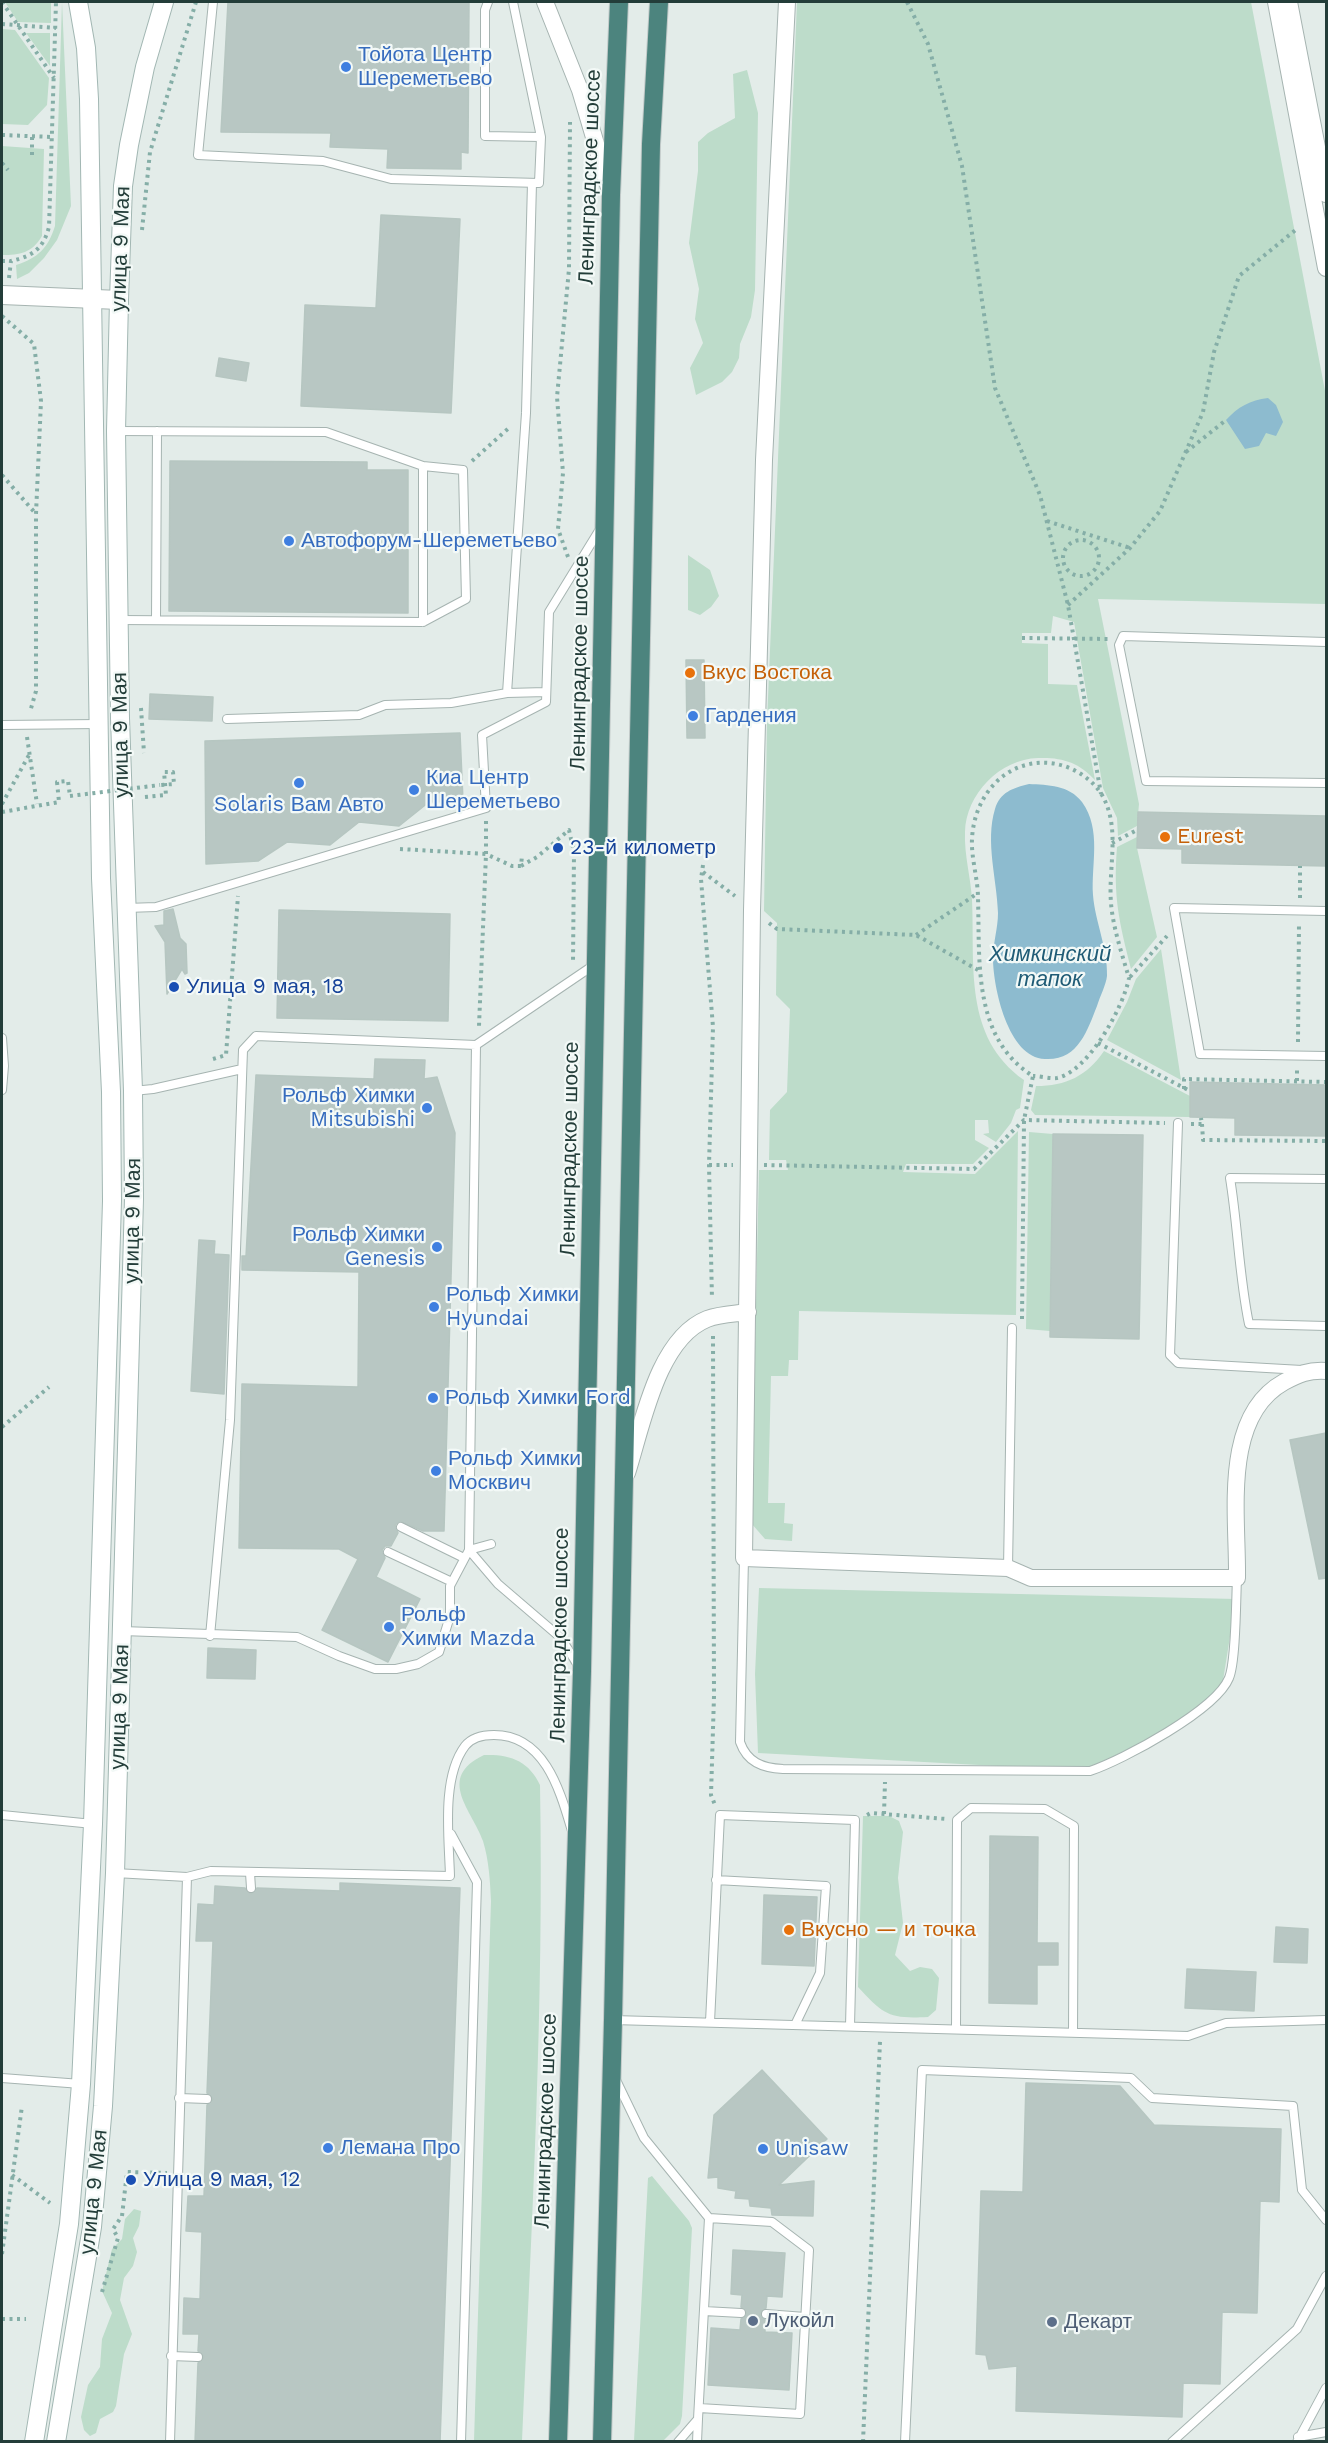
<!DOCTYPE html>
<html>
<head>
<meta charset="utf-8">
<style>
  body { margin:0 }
  #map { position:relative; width:1328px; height:2443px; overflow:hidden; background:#e3ece9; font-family:"Work Sans",sans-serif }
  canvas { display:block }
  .frame { position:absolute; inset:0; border:3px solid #233d39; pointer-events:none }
</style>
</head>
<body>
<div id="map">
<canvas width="1328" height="2443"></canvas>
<div class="frame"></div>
</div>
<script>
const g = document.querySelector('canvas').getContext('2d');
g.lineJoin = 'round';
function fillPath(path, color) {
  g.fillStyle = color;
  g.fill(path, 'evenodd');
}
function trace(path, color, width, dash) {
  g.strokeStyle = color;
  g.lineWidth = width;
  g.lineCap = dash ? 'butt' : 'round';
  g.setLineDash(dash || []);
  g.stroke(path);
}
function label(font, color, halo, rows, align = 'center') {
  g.font = font + ' "Work Sans",sans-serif';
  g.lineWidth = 4.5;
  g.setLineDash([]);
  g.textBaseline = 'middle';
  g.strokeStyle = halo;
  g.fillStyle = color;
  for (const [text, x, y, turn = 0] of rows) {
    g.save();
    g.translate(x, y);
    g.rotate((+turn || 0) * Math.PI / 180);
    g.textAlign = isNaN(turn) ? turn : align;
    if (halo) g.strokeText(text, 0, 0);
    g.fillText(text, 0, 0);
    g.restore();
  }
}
fillPath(new Path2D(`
  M5 2H51V23L18 22Z
  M62 2 71 206 57 240 44 258 29 273 17 279 16 265C38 258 48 248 55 226Z
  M797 2H1251L1326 396V604L1098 599 1139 804 1137 826 1118 836 1117 818 1103 788 1074 622 1053 616 1051 633H1022V643L1048 644V684L1077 685 1095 780C1079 762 1061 757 1038 758 1000 759 966 794 965 832 964 855 971 878 972 900 975 965 963 1037 1024 1080L1020 1108 1016 1110 1011 1123 996 1142 983 1134 989 1133 988 1120H975V1140L989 1148 973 1164H906L903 1172 975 1174 1018 1131 1016 1315 799 1311 798 1360H789L788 1376H771L768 1503H785L784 1523 793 1524 792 1541 765 1539 751 1523 759 1170H788L786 1160H769L770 1110 787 1092 790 1009 776 995 777 923 764 911 767 722Z
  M2 29 15 30 49 78 47 105 28 125 2 124Z
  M26 33H50V66Z
  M747 70 758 113 755 290 751 317 740 344 739 358 732 372 722 382 696 395 690 368 703 343 695 319 699 289 689 243 698 171V142L708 133 735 118 733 74Z
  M2 146 44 149 42 236C32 253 20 255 2 255Z
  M688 555 710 570 719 596 711 607 700 615 688 610Z
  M1137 837V848L1157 937 1131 969C1119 921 1113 897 1117 847Z
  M1161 949 1181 1080 1107 1040 1127 1002 1136 979Z
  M1104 1051 1190 1096V1117L1035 1115 1031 1110 1036 1086C1066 1086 1087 1076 1104 1051Z
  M1029 1132 1053 1134 1050 1331 1026 1329Z
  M759 1588 1236 1599 1221 1693 1109 1765 1090 1771 758 1753 755 1674Z
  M484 1755C510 1754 529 1761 540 1785 544 2004 532 2223 522 2441H474L491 1901C490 1880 489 1861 483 1841 473 1811 435 1778 484 1755Z
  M863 1816H889L899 1821 903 1832 898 1878 903 1923 895 1955 910 1971 920 1967 932 1969 939 1978 936 2010 928 2017C889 2019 884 2015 858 1987Z
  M652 2176 689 2221 692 2228 682 2416 680 2424 663 2441H634L648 2178Z
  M134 2209 141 2211 139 2226 133 2238 137 2252 133 2266 124 2278 120 2300 132 2334 124 2354 116 2406 113 2412 100 2419 96 2433 90 2436 84 2430 81 2417 88 2385 100 2367 102 2339 112 2313 102 2291 112 2249 122 2239 125 2219Z`), '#bddcca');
fillPath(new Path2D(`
  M1268 398 1276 405 1283 422 1276 436 1266 433 1259 446 1245 449 1226 420C1238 407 1250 400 1268 398Z
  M1029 784C1048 785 1069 785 1082 802 1102 830 1091 864 1093 895 1095 922 1108 948 1107 976 1106 985 1100 996 1097 1006 1087 1031 1078 1061 1045 1059 1008 1058 993 987 993 958 993 943 998 928 998 913 997 879 985 842 995 809 1000 792 1013 788 1029 784Z`), '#8dbbcf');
const building = new Path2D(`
  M228 2H469L468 153 461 152V169L387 168 388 149 330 147 331 133 221 132Z
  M381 215 460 219 451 413 301 406 305 305 376 308Z
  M219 358 249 363 246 381 216 376Z
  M170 461 367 462V470H408V613L169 611Z
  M686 660H704L705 738H687Z
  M150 694 213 697 212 721 149 719Z
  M460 733 463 801 429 802 399 826 359 822 330 845 287 842 258 861 206 864 205 741Z
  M1138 812 1326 816V866L1182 863V849L1137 848Z
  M173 909 180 938 186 944 187 973 185 974 182 969 167 994 165 942 155 926 164 925V911Z
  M279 910 450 914 448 1021 277 1018Z
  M375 1059 425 1060 424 1079 437 1077 455 1133 444 1531H423L400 1521 395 1525 398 1533 391 1546H385L382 1550 385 1558 376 1577 420 1599 388 1662 322 1630 358 1559 339 1549 239 1548 242 1384 358 1387 359 1272 242 1270V1256H246L256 1075 374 1079Z
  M1190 1082 1326 1085V1136L1235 1135V1118L1190 1117Z
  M1053 1134 1143 1135 1139 1339 1050 1337Z
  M199 1240 215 1241 214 1254 229 1255 224 1394 191 1391Z
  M1326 1433V1578L1319 1579 1290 1440Z
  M208 1648 256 1650 255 1679 207 1678Z
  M990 1836 1038 1837 1037 1943H1058V1965H1037V2004L989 2003Z
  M340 1883 460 1888 440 2442H195L198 2363 204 2357 198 2351 199 2334H183L184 2298 200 2299 202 2232 186 2231 188 2196H204L207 2105 213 2099 207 2093 213 1941H196L198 1904 214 1905 215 1886 245 1888 251 1894 257 1888 340 1891Z
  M764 1895 817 1897 814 1966 762 1964Z
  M1276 1927 1308 1929 1307 1963 1274 1962Z
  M1187 1969 1256 1972 1254 2011 1185 2008Z
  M762 2070 827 2139 779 2185 814 2181 813 2216 772 2215 771 2208 750 2206 749 2199 735 2198 736 2191 718 2188V2177L708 2178 714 2115Z
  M1026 2083 1120 2086 1154 2125 1281 2129 1279 2202 1260 2201 1257 2313 1222 2312 1220 2384 1183 2383 1182 2417 1016 2411 1017 2366 989 2369 986 2355 976 2354 981 2191 1023 2192Z
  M733 2250 785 2253 782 2297 767 2296 766 2308 760 2314 765 2320V2332L792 2333 789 2390 708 2385 711 2328 740 2330 741 2319 747 2314 741 2307 742 2295 731 2294Z`);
fillPath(building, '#b8c7c3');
trace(building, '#b6c6c1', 1.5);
const service = new Path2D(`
  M213 2 198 155 323 161 391 179 539 183 541 137
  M488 2 485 10V136L541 137 513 2
  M116 431 326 432 423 466V622L119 620
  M156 620 157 431
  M423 622 466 599 463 470 423 466
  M1326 642 1123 636 1119 645 1146 781 1326 783
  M507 693 526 413 532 183
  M227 719 359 715 385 705 451 703 507 693 546 692
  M2 725 99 724
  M126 908 156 907 486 808 482 735 546 702 549 612 600 529
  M1326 911 1174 908 1200 1054 1326 1056
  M2 1038 4 1066 2 1090
  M133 1091 153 1089 242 1069
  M1178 1123 1170 1355 1178 1363 1302 1370
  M1326 1179 1230 1178C1238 1227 1239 1276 1249 1324L1326 1326
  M401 1527 464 1558
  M469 1550 498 1584 561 1638 579 1667
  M469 1550 491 1544
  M388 1552 452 1582
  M744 1558 740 1742C747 1762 762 1768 783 1769L1090 1771C1123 1760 1216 1710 1229 1678 1236 1662 1236 1599 1237 1578
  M1008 1568 1012 1328
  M122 1631 297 1637 339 1656 375 1669H396L418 1664 439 1652 450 1616V1586L469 1550 476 1045
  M210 1636 230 1420 243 1050 256 1036 476 1045 594 965
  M2 1815 93 1824
  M451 1834 477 1882 461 2442
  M115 1873 187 1877 211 1871 450 1876C449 1838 441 1778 465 1746 472 1737 484 1735 494 1735 545 1735 560 1791 572 1831
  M250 1873 251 1888
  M716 1880 826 1886 820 1973 795 2025
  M613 2020 1188 2036 1226 2023 1326 2020
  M710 2022 720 1815 855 1820 850 2026
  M956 2029 957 1820 971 1808 1045 1809 1074 1826 1073 2033
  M2 2078 81 2084
  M616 2080 644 2138 709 2218 698 2419 678 2442
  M179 2098 207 2099
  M704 2311 741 2313
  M766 2314 805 2317
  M171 2356 198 2357
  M699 2408 800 2414 809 2250 772 2222 709 2218
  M1298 2437 1326 2432
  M170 2442 187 1877
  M697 2442 698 2419
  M905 2442 922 2070 1131 2078 1152 2098 1293 2106 1302 2190 1326 2220
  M1172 2442 1297 2329 1326 2276
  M1297 2442 1326 2388`);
const minor = new Path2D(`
  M545 2 580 90 609 188
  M787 2 764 460 752 910 744 1558 1008 1568 1031 1578H1237C1238 1516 1221 1417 1284 1382 1299 1374 1308 1370 1326 1371
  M1276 2 1326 268
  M1289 2 1326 194
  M627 1473C642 1427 657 1339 707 1319 720 1314 734 1314 748 1312`);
const tertiary = new Path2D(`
  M2 295 119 300`);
const secondary = new Path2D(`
  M34 2442 69 2224 81 2084 93 1824 112 1201 111 1092 101 878 89 99 86 48 78 2
  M56 2442 92 2227 103 2106 115 1873 134 1199 133 1091 120 718 116 431 119 300 123 186 129 145 145 67 164 2`);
const trunk = new Path2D(`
  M558 2442 582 1671 611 195 619 2
  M602 2442 613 2020 651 144 659 2`);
trace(service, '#a6b4b1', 10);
trace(minor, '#a6b4b1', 18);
trace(tertiary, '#a6b4b1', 20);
trace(secondary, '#a2b7b3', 20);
trace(trunk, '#c1c9c8', 20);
trace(new Path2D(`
  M2 2 54 78
  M907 2 928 44 962 166 995 388 1040 495 1068 605 1101 794
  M2 24 56 28
  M2 135 53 137
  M32 155V136
  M2 163 8 170
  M142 230 150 152 196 2
  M2 261H11
  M9 278 11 261C33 256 43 249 49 227L56 2
  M2 316 34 344 41 401 36 514V691L30 712
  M1186 452 1226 420
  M472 461 511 426
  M2 475 36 514
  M1047 521 1130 548
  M1063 558a18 18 0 1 1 36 0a18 18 0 1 1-36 0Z
  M568 557 558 529 563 473 557 397 569 269 570 122
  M1068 605 1130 548 1160 511 1203 412 1214 352 1239 276 1298 228
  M1022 638 1108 639
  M141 708 144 753
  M27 737 37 804
  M145 797 166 795 164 772H173L174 784 160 785
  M2 804 29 755
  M2 812 59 802 57 782 68 781 70 796
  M486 821V854L512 866H521L522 856
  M1112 843 1137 830
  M400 849 486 854 479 1026
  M703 865 701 879 713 1027 709 1165 712 1299
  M521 866 537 857 569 830 574 852 573 963
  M703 872 735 896
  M1300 898V866
  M769 923 777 929 916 935 978 970
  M916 935 978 893
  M1130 977 1167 936
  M1298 1042 1299 923
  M1098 1043 1190 1091
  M213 1059 226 1055 238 896
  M1297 1081V1067
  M1184 1089V1079L1326 1082
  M1191 1124H1202L1201 1118
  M1202 1124 1203 1140 1326 1141
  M709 1165H733
  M764 1165 974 1169 1024 1120 1165 1123
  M1022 1319 1024 1120 1033 1076C972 1038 980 960 978 898 978 879 971 858 972 839 974 796 1005 759 1050 763 1070 765 1091 777 1102 795 1121 828 1108 867 1111 903 1113 928 1122 954 1129 978 1124 1006 1088 1072 1057 1078 1050 1079 1040 1076 1033 1076
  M713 1336 714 1696 711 1795 715 1805
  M2 1427 49 1387
  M884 1814 885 1782
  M867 1815 871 1813 946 1819
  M12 2175 50 2203
  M2 2254 22 2106
  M102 2292 118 2238 113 2229 122 2216 127 2172 167 2173
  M2 2319H26
  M863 2442 880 2041`), '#85aea7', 4, [3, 4.5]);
trace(service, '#fff', 8);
trace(minor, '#fff', 16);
trace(tertiary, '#fff', 18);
trace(secondary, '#fff', 18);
trace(trunk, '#4c847e', 18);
trace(new Path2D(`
  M70 796 160 785`), '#85aea7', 4, [3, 4.5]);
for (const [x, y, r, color] of [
  [346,67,6,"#3f7fe0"],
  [289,541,6,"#3f7fe0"],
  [690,673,6,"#e8710a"],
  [693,716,6,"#3f7fe0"],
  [299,783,6,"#3f7fe0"],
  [414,790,6,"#3f7fe0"],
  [1165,837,6,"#e8710a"],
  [558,848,6,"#1a4fb4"],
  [174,987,6,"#1a4fb4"],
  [427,1108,6,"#3f7fe0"],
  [437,1247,6,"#3f7fe0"],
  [434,1307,6,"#3f7fe0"],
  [433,1398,6,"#3f7fe0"],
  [436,1471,6,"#3f7fe0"],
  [389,1627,6,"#3f7fe0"],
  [789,1930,6,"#e8710a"],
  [328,2148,6,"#3f7fe0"],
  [763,2149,6,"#3f7fe0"],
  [131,2180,6,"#1a4fb4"],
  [753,2321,6,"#5c6f8a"],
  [1052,2322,6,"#5c6f8a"]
]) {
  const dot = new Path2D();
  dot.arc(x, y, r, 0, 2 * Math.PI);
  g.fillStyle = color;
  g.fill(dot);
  trace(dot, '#f3f9f7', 2);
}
label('21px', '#366cbe', '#f3f9f7', [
  ["Тойота Центр",358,55],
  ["Шереметьево",358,79],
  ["Автофорум-Шереметьево",301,541],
  ["Гардения",705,716],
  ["Киа Центр",426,778],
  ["Шереметьево",426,802],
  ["Solaris Вам Авто",299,805,"center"],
  ["Рольф Химки",415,1096,"right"],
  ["Mitsubishi",415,1120,"right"],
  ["Рольф Химки",425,1235,"right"],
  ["Genesis",425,1259,"right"],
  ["Рольф Химки",446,1295],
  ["Hyundai",446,1319],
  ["Рольф Химки Ford",445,1398],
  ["Рольф Химки",448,1459],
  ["Москвич",448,1483],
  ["Рольф",401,1615],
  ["Химки Mazda",401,1639],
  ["Лемана Про",340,2148],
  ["Unisaw",775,2149]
], 'left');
label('21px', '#233d39', '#f3f9f7', [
  ["Ленинградское шоссе",590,177,-88],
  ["улица 9 Мая",121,249,-88],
  ["Ленинградское шоссе",580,663,-89],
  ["улица 9 Мая",121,735,-91],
  ["Ленинградское шоссе",570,1149,-89],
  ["улица 9 Мая",133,1221,-89],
  ["Ленинградское шоссе",560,1635,-89],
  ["улица 9 Мая",120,1707,-88],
  ["Ленинградское шоссе",546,2121,-88],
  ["улица 9 Мая",94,2192,-84]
]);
label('21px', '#c56008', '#f3f9f7', [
  ["Вкус Востока",702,673],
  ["Eurest",1177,837],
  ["Вкусно — и точка",801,1930]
], 'left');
label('21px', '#164399', '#f3f9f7', [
  ["23-й километр",570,848],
  ["Улица 9 мая, 18",186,987],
  ["Улица 9 мая, 12",143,2180]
], 'left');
label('21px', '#4e5e75', '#f3f9f7', [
  ["Лукойл",765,2321],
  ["Декарт",1064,2322]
], 'left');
label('italic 22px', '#205c76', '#f3f9f7', [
  ["Химкинский",1050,955],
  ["тапок",1050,980]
]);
</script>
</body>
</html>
